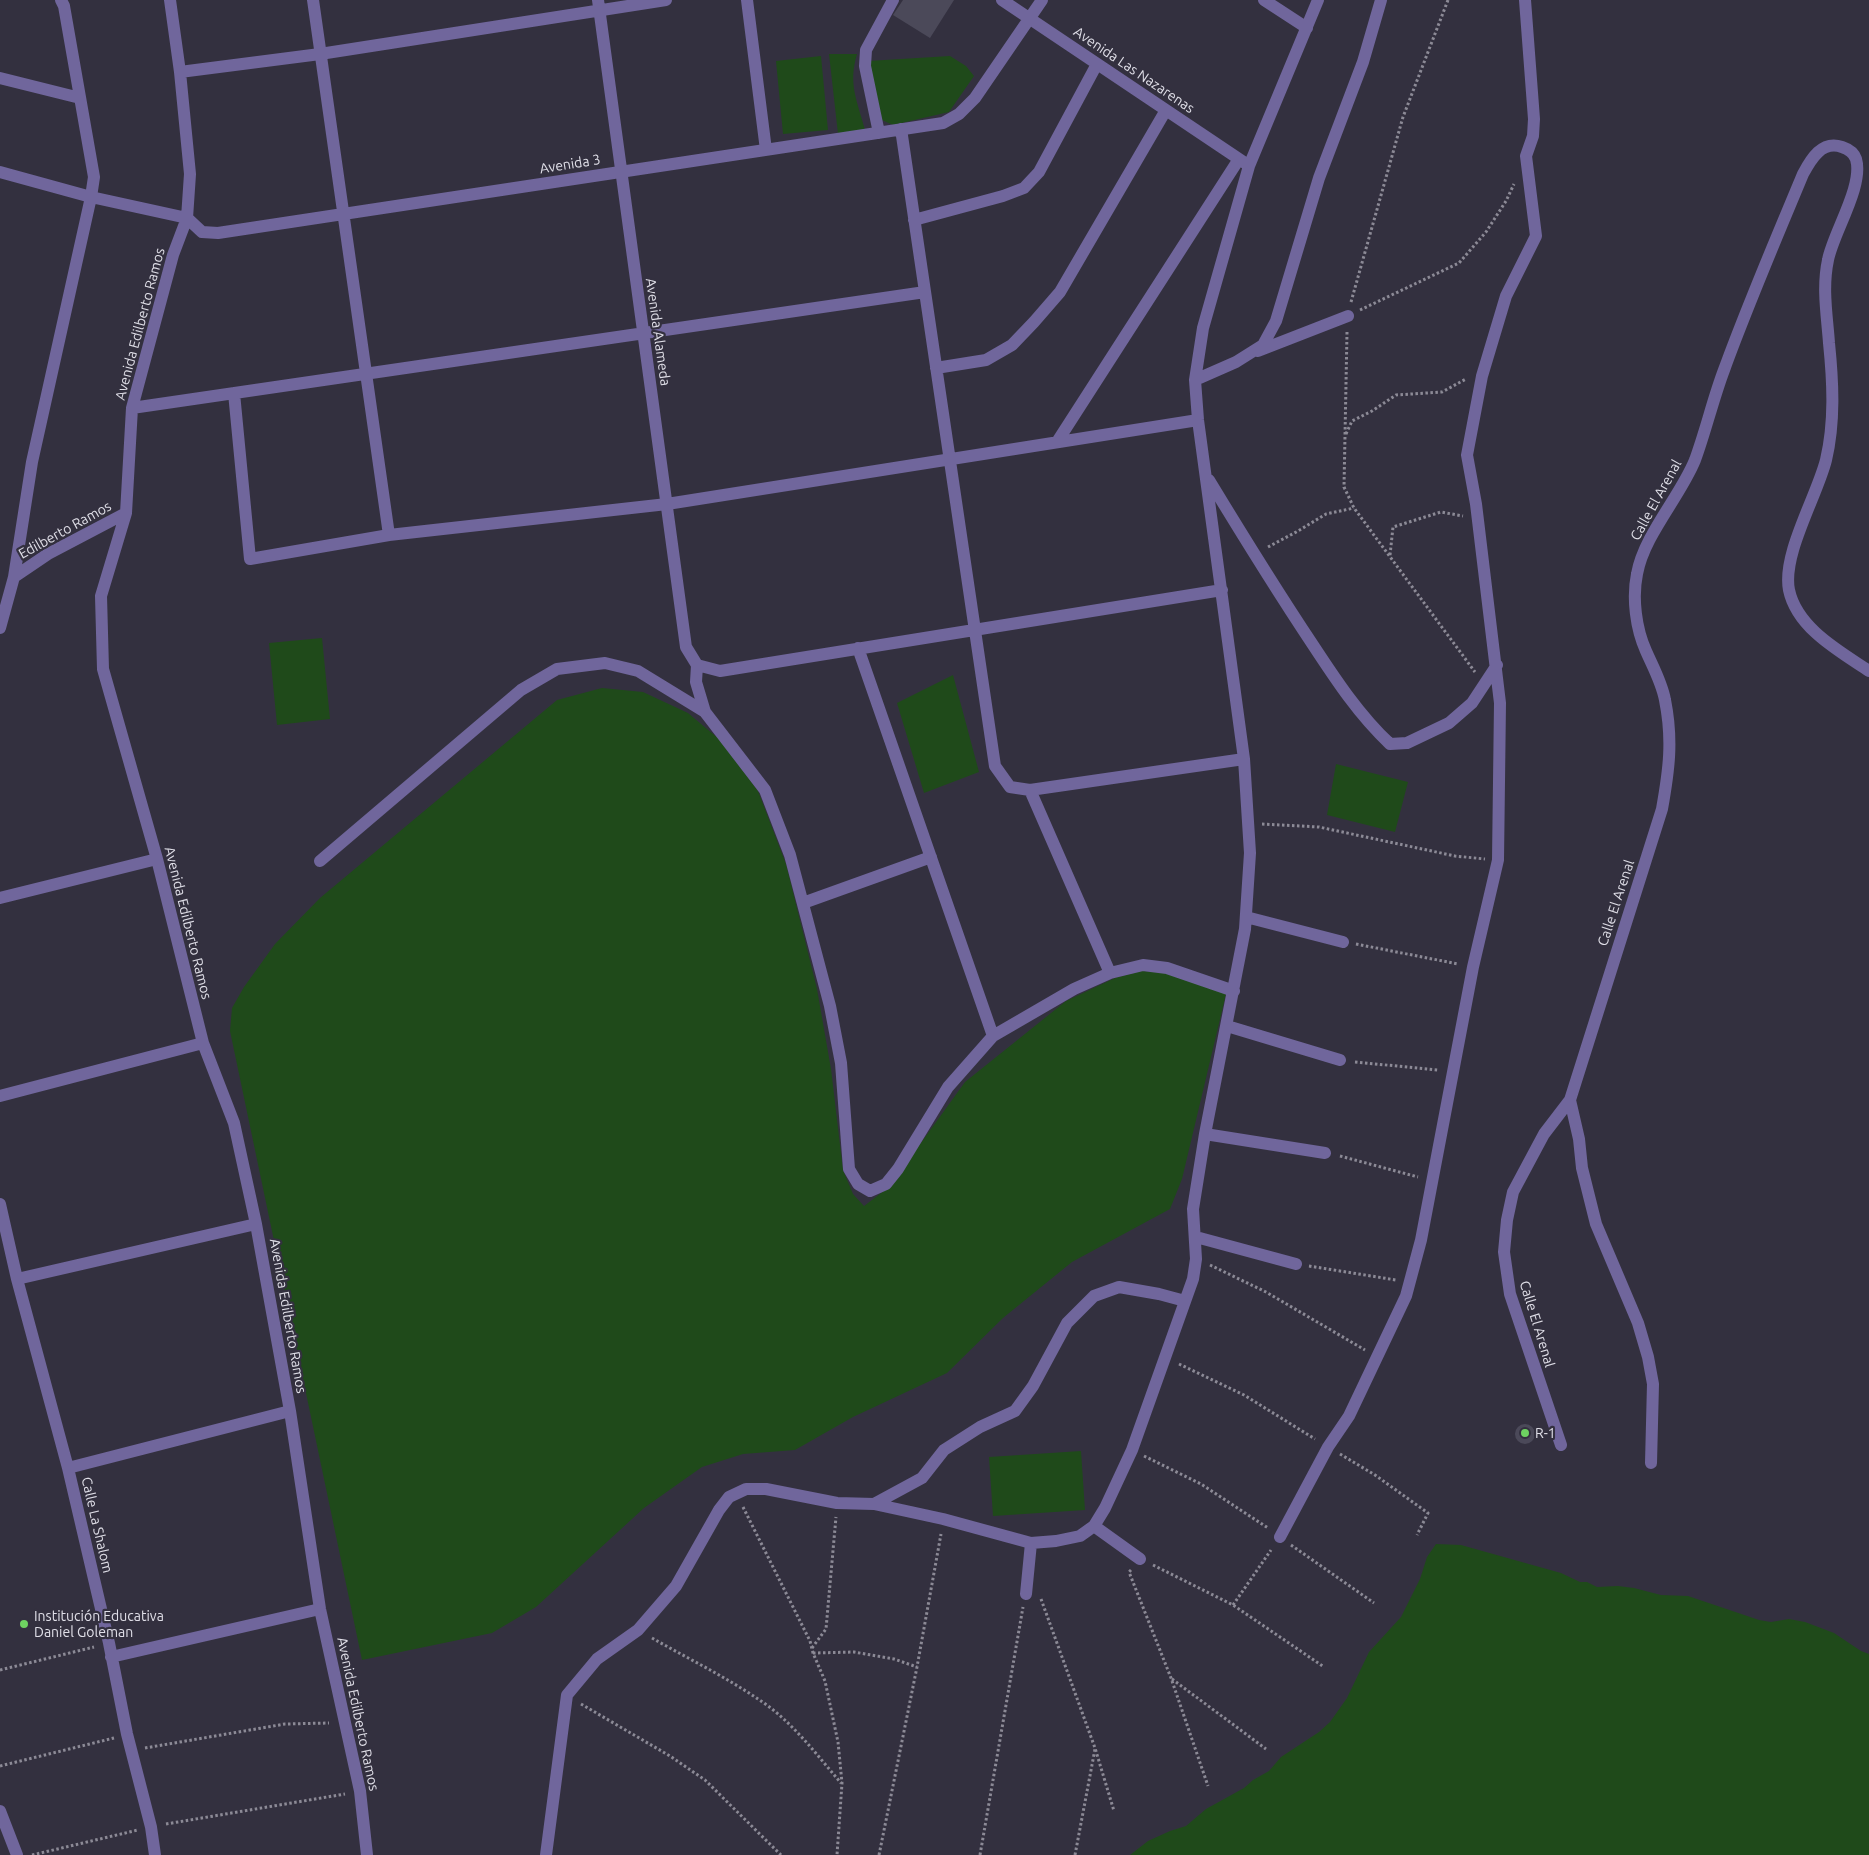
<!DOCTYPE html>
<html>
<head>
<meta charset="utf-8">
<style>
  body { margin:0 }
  canvas { display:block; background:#33303f }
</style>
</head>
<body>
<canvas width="1869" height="1855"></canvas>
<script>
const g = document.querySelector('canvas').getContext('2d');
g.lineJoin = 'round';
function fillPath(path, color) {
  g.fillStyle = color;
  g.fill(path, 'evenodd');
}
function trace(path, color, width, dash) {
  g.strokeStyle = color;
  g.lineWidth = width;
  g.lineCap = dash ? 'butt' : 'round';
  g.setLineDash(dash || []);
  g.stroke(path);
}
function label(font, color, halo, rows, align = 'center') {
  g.font = font + ' Ubuntu,sans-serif';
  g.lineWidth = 4.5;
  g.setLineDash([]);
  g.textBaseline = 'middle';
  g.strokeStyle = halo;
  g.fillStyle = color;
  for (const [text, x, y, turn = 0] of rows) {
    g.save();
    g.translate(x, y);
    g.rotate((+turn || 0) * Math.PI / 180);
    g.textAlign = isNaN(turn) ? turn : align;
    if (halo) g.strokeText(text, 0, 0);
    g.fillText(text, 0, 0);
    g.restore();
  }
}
fillPath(new Path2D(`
  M829 54H857C848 84 857 100 865 130L838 134Z
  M821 56 828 130 783 134 776 61Z
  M950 56 966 66 974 76 949 112 893 125 882 120 868 61Z
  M322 638 330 719 277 725 269 643Z
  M953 675 979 772 924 793 897 703Z
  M602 688 643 692 688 713 719 739 758 791 786 864 817 989 831 1069 843 1170 853 1194 864 1206 889 1187 965 1082 1066 1001 1115 978 1142 971 1167 973 1226 994 1182 1179 1170 1209 1072 1262 1003 1318 947 1373 853 1417 795 1450 743 1454 702 1467 644 1508 536 1607 492 1633 362 1660 230 1031 232 1008 244 987 275 944 320 898 557 700Z
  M1336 764 1408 782 1395 832 1327 815Z
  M1081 1451 1085 1510 993 1516 989 1457Z
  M1436 1544 1461 1545 1561 1573 1580 1582H1587L1597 1587 1618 1586 1634 1588 1661 1595 1688 1596 1759 1620 1771 1622 1789 1619 1805 1622 1834 1633 1861 1651 1869 1654V1855H1130L1148 1841 1170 1831 1186 1826 1206 1809 1244 1788 1253 1780 1269 1771 1281 1757 1319 1732 1330 1722 1347 1698 1369 1652 1401 1617 1420 1579 1427 1557Z`), '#1f4a1a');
fillPath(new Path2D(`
  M903 0H954L930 38 893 15Z
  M1515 1434a10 10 0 1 1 20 0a10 10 0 1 1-20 0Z`), '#4b4959');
trace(new Path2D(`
  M1351 302 1403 117 1448 0
  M1360 310 1459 263 1486 232 1506 201 1514 184
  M1347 332 1344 487 1354 508 1475 672
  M1346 434 1352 421 1372 411 1396 395 1442 392 1466 379
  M1268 547 1298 531 1326 514 1354 508
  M1390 555 1393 527 1441 512 1463 516
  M1262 824 1319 827 1455 856 1485 859
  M1356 944 1458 964
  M1355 1062 1438 1070
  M1340 1156 1418 1177
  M1210 1265 1266 1292 1365 1350
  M1309 1266 1396 1280
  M1179 1364 1244 1395 1315 1439
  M1340 1454 1375 1475 1428 1513 1417 1535
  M1144 1456 1201 1484 1268 1528
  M743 1507 810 1641 813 1653 825 1681 838 1742 842 1783 837 1855
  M1291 1545 1374 1603
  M1153 1565 1233 1605 1324 1667
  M1131 1570 1129 1572 1171 1678 1208 1786
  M1041 1599 1095 1748 1114 1811
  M1233 1605 1271 1550
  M652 1638C687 1658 724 1676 758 1699 791 1720 816 1754 841 1783
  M812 1648 826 1629 836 1517
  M813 1653 854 1652 894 1659 917 1667
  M0 1670 94 1647
  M1172 1679 1266 1749
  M581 1704 670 1756 705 1780 781 1855
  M145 1748 285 1724 329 1723
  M0 1766 114 1738
  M166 1824 345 1794
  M32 1855 138 1830
  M879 1855 917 1667 941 1534
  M980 1855 1023 1607
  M1075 1855 1095 1749`), '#8c8a96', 3, [2.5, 2.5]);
trace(new Path2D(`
  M170 0 180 72 190 174 187 218 173 255 132 408 126 513 101 596 103 669 157 859 203 1043 234 1123 256 1224 290 1411 320 1609 360 1791 367 1855
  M313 0 389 535
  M598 0 686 647 697 665
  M747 0 766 150
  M1002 0 1245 163
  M1264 0 1307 28
  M180 72 320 54 666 0
  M0 78 80 98
  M901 129 995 766 1010 787 1030 790 1244 759
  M879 133 865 66 866 50 893 0
  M0 172 91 197 187 218 202 232 218 233 943 123 959 114 975 98 1042 0
  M914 220 1003 196 1024 188 1039 172 1097 64
  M1258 351 1348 316
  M936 368 986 360 1012 345 1034 322 1060 292 1166 110
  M1195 380 1236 362 1263 345 1276 321 1319 178 1363 62 1381 0
  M234 393 250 559 389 535 667 504 1198 420
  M132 408 925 292
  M1057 442 1239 159
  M1209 480C1243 536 1277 591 1313 645 1336 680 1359 715 1390 744L1407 743 1449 723 1472 703 1497 665
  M14 577 32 462 91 197 94 177 64 6 61 0
  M0 628 14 577 48 554 126 513
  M858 648 993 1036
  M697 665 720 671 1222 590
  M697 665 696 682 705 712
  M1030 790 1110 973
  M320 861 521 690 557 669 605 663 638 671 705 712 765 790 790 855 830 1006 841 1063 849 1169 858 1184 870 1191 886 1184 898 1169 948 1087 993 1036 1074 989 1110 973 1143 965 1167 968 1234 991
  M0 898 157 859
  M803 903 931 857
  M1246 917 1343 942
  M1227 1026 1340 1060
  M0 1096 203 1043
  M1570 1100 1579 1139 1582 1168 1596 1224 1638 1323 1648 1357 1653 1384 1651 1463
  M1205 1134 1325 1153
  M0 1204 17 1279 68 1468 109 1643 127 1734 151 1827 155 1855
  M1196 1237 1296 1264
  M17 1279 256 1224
  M1561 1445 1510 1294 1504 1252 1507 1220 1513 1192 1544 1134 1570 1100 1662 809C1669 770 1673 740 1665 700 1662 683 1653 667 1646 651 1636 629 1632 598 1637 574 1644 535 1680 497 1695 460 1706 430 1713 399 1724 370 1748 304 1776 239 1803 174 1811 159 1822 140 1842 147 1848 149 1854 153 1856 159 1864 186 1833 233 1828 260 1822 288 1827 315 1829 343 1833 382 1835 422 1826 460 1817 496 1782 554 1789 590 1797 628 1839 651 1869 671
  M68 1468 290 1411
  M874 1504 922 1478 944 1450 980 1427 1015 1411 1033 1386 1067 1323 1094 1296 1119 1287 1159 1294 1185 1301
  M1094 1526 1140 1559
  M1280 1537 1328 1447 1349 1416 1406 1296 1421 1240 1473 967 1498 860 1500 703 1476 504 1467 455 1482 376 1506 296 1536 236 1526 156 1533 136 1534 119 1525 0
  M1026 1594 1031 1543
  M111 1657 320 1609
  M0 1811 17 1855
  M546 1855 567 1695 597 1659 638 1630 676 1586 719 1510 729 1497 746 1489H766L837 1503 874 1504 943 1519 1031 1543 1056 1541 1080 1536 1094 1526 1105 1508 1132 1450 1193 1279 1196 1259 1193 1209 1205 1134 1245 929 1250 853 1244 759 1198 420 1195 380 1203 328 1249 166 1318 0`), '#70669c', 12);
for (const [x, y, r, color] of [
  [1525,1433,5,"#6ed361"],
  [24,1624,5,"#6ed361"]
]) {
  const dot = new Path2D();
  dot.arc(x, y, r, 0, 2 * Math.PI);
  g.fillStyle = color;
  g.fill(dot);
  trace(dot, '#33303f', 2);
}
label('14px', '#e0dfe8', '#33303f', [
  ["Avenida Las Nazarenas",1134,70,34],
  ["Avenida 3",570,164,-9],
  ["Avenida Edilberto Ramos",140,324,-75],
  ["Avenida Alameda",658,332,82],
  ["Calle El Arenal",1656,500,-61],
  ["Edilberto Ramos",65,530,-29],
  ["Calle El Arenal",1616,903,-72],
  ["Avenida Edilberto Ramos",188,923,76],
  ["Avenida Edilberto Ramos",288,1316,80],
  ["Calle El Arenal",1537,1324,73],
  ["Calle La Shalom",97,1525,77],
  ["Avenida Edilberto Ramos",358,1714,78]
]);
label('14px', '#e0dfe8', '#33303f', [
  ["R-1",1535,1433],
  ["Institución Educativa",34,1616],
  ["Daniel Goleman",34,1632]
], 'left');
</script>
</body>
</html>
